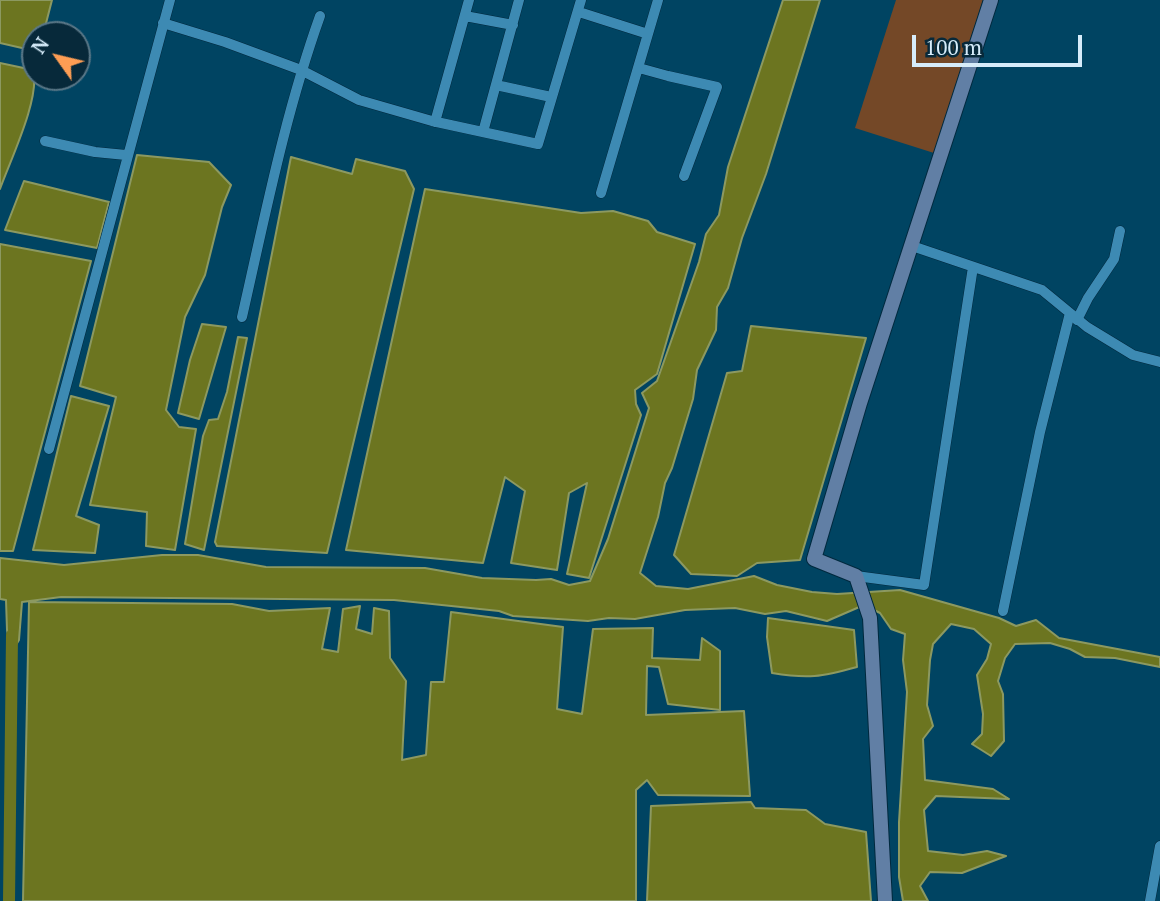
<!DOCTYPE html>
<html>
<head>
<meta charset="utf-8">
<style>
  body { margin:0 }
  #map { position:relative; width:1160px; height:901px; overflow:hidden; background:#004462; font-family:"PT Serif",serif }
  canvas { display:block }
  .north { position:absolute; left:21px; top:21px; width:70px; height:70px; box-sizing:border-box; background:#07293a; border:2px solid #5a7787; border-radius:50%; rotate:304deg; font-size:19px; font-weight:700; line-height:28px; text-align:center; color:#d6ecfa }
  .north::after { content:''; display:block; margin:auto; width:24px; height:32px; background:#fd9d54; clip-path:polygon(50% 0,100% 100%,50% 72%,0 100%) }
  .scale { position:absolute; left:912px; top:35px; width:170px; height:32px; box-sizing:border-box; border:4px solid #d6ecfa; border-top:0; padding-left:9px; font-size:21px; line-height:24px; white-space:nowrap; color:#d6ecfa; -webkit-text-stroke:5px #07293a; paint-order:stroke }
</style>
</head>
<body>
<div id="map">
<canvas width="1160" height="901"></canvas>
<div class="north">N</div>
<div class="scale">100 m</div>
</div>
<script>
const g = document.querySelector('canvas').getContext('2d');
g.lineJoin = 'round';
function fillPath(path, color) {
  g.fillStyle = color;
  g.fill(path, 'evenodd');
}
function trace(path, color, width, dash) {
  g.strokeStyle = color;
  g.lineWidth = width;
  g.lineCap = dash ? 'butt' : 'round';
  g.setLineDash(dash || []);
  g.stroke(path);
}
fillPath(new Path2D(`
  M896 0H983L934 153 855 128Z`), '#744827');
const water = new Path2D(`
  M0 0H52L43 35H35V51L0 43Z
  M783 0H820L766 174 742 238 728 288 717 307 716 330 697 370 693 399 672 468 665 483 658 517 640 573 656 586 688 589 754 576 777 585 812 592 837 594 900 590 999 618 1016 626 1036 620 1059 638 1160 657V667L1115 658 1085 657 1070 649 1050 643 1015 644 1005 658 998 681 1003 694 1004 741 991 756 972 744 982 734 983 714 977 675 987 659 991 644 974 629 951 624 933 644 930 660 927 705 933 726 923 739 925 780 993 789 1009 799 936 796 924 810 928 851 963 855 987 851 1006 856 962 873 930 872 920 886 928 901H903L899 877V822L907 692 903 660 905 634 891 629 880 613 864 605 827 621 786 611 765 614 735 608 685 610 635 619 609 618 588 621 513 616 499 611 394 600 61 597 22 602 19 640 11 653 7 630 6 600 0 599V558L64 565 162 555H198L266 567 425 568 482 578 536 580 551 579 569 585 590 581 608 539 649 408 642 393 657 381 699 262 706 234 719 215 728 167Z
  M0 63 33 70C41 97 10 161 0 189Z
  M137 155 209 162 231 185 222 207 205 275 185 317 166 410 179 427 196 429 175 550 146 546 147 512 90 505 116 397 80 386Z
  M291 157 352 174 356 159 405 171 414 189 327 553 217 546 215 542Z
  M24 181 109 202 97 248 5 230Z
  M425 189 581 213 613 211 648 221 657 232 695 244 657 374 635 390 636 404 641 415 589 578 567 574 587 483 569 493 557 570 511 563 525 491 505 477 483 563 346 550Z
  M0 244 91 261 13 551H0Z
  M202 324 226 327 199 419 178 413 190 360Z
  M751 326 866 338 800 560 757 563 737 576 691 574 674 555 727 373 742 371Z
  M238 337 247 338 204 550 185 544 203 436 209 420 218 419 227 392Z
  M71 396 109 406 76 516 99 525 95 553 33 550Z
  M29 602 232 604 269 611 330 608 322 649 338 652 343 609 360 606 356 629 372 634 374 608 389 611 390 658 406 681 402 760 426 755 431 682H444L451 612 563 627 557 709 582 714 593 629 653 628 652 658 700 660 702 638 720 651V710L668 704 659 667 647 666 646 715 744 711 750 796 658 795 647 780 636 790V901H23Z
  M768 618 854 630 857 667C821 677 808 679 772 673L767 637Z
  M751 802 755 808 806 810 825 824 866 832 871 901H647L651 806Z`);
fillPath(water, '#6c7520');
trace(water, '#8c9961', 2);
trace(new Path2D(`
  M9 901 12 635`), '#6c7520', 12);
const minor = new Path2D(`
  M579 12 648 34
  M465 16 513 25
  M163 23 225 42 301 70 359 100 432 121 538 144 581 0
  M639 68 668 76 717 87 684 176
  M496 85 551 97
  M435 122 469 0
  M483 132 519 0
  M45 141 95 152 126 155
  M601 193 658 0
  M912 246 1042 290 1087 327 1133 355 1160 362
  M242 317C265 216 285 114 320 16
  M1077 320 1088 298 1114 259 1120 231
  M49 449 170 0
  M856 576 924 585 973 267
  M1003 611 1040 432 1070 313
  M1150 901 1160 846`);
const secondary = new Path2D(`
  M885 901 870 618 856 576 814 559 860 403 991 0`);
trace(minor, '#00293e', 11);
trace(secondary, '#00293e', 16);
trace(minor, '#3d8ab3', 10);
trace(secondary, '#617fa5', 14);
</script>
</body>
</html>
